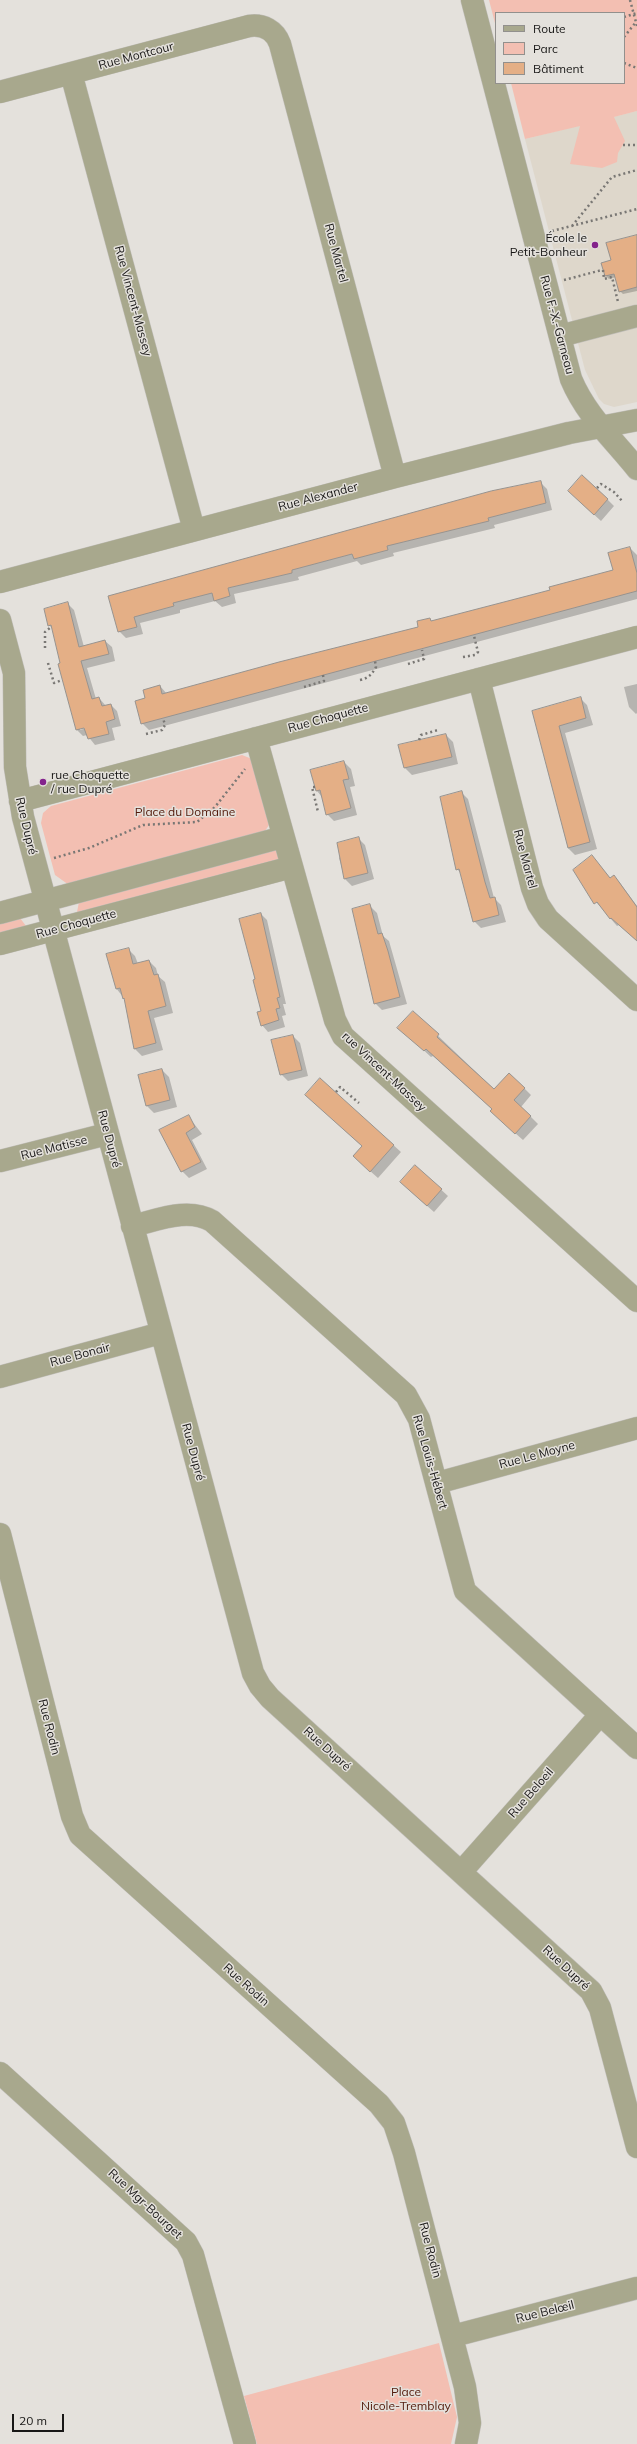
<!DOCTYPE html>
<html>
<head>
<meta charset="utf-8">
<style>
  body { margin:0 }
  #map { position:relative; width:637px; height:2444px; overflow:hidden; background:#e4e1dc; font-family:Mulish,sans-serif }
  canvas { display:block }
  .legend { position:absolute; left:495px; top:12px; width:130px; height:72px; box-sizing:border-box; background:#e4e1dc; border:1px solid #92908d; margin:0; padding:5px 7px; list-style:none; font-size:12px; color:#181716 }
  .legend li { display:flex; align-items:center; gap:8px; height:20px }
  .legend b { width:20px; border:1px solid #92908d }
  .scale { position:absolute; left:12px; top:2414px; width:52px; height:18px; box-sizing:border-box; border:2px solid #181716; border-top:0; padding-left:5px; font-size:12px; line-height:14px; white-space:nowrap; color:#181716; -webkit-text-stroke:3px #e4e1dc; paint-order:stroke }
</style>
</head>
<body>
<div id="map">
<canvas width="637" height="2444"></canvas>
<ul class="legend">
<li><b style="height:5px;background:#a8a88d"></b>Route</li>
<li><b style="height:11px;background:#f3bfb2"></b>Parc</li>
<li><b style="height:11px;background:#e4af86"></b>Bâtiment</li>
</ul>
<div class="scale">20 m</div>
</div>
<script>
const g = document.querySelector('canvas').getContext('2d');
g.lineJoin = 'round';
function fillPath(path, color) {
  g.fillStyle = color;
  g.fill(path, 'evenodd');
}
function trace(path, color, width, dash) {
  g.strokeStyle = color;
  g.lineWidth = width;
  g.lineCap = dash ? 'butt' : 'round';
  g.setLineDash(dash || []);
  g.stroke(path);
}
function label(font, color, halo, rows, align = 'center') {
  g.font = font + ' Mulish,sans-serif';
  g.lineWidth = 3;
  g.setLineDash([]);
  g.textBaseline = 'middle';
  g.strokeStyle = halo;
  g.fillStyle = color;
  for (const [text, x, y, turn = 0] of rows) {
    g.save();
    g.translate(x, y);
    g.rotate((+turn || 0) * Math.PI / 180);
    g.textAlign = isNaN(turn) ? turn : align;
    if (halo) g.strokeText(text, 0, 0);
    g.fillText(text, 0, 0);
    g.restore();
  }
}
fillPath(new Path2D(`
  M637 111V402L614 407 604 404 599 399 585 370 525 139Z`), '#ded7cb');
fillPath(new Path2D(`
  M489 0H637V111L614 117 625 141 618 153 617 162 602 168 570 164 580 126 525 139 511 83H624V13H496V27Z
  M242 755 252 759 269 825 265 831 69 885 55 875 41 823 43 813 51 806Z
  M274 850 277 852 280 861 78 914 77 912 79 902Z
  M20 918 26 926 0 939V922Z
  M439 2343 457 2417 451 2444H257L244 2396Z`), '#f3bfb2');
fillPath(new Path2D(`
  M637 236V291L623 294 620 291 616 277 609 279 606 276 612 261Z
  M540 482 547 489 552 510 494 525 495 528 393 553 394 556 361 565 357 561 298 577 299 580 234 594 236 603 222 607 215 601 180 610V613L140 623 143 634 126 638 119 631 109 596Z
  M576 498 607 499 614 506 601 521Z
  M630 548 637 555V599L149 730 142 723 146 699 160 686 167 694 420 628 430 619 432 622 551 591 614 570Z
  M68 604 74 610 84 647 105 641 112 647 115 661 87 668 96 699 99 698 106 706 111 705 117 711 121 726 112 728 115 740 95 745 87 735 83 736 77 730 53 629 49 625ZM90 727 80 730V728Z
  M637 684V713L636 714 629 707 624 687Z
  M580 698 587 705 593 725 565 733 597 849 575 855 568 848 534 711Z
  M446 735 453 742 458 764 412 775 405 768 400 746Z
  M344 762 351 769 355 786 350 787 357 815 334 821 327 814 322 797 317 791Z
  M461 792 468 799 494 898 501 905 506 922 481 928 474 921 462 874 457 869Z
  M358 838 365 845 374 879 352 886 345 879 339 858Z
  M592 857 611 879 613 876 620 883 637 906V941L619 925 617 926 584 888Z
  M370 906 377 913 383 936 389 941 407 1004 382 1010 375 1003Z
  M261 914 267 920 286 1004H283L286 1015 282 1016 285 1027 268 1032 262 1025Z
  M128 949 135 956 138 964 149 961 156 968 158 976 165 982 173 1013 154 1018 163 1050 142 1056 135 1049 126 1001 116 988Z
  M413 1012 495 1090 524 1088 531 1095 521 1107 538 1124 523 1140 498 1118 493 1110 433 1056 431 1057 406 1034Z
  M293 1036 300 1043 308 1076 288 1081 281 1074Z
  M162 1070 169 1077 177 1107 154 1113 147 1106Z
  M320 1079 401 1152 378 1178 361 1163 363 1147 306 1095Z
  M188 1116 202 1134 192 1140 207 1169 189 1178 182 1171 161 1131Z
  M415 1166 448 1196 434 1212 408 1189Z`), '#0003');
const building = new Path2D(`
  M637 235V287L619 292 614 274 605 276 601 263 611 260 606 243Z
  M582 475 608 499 594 515 568 491Z
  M541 481 546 503 488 518 489 521 387 546 388 550 354 559 352 554 292 570V573L228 588 230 596 214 601 212 593 173 603 174 606 134 617 137 627 118 632 108 596 491 491Z
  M630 547 637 573V591L141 724 135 701 145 698 143 690 160 685 162 694 279 662 418 627 417 621 430 618 431 621 550 590 549 587 613 570 608 553Z
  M68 602 79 647 105 640 109 654 81 661 92 699 99 697 102 706 111 704 115 719 106 722 109 734 88 739 84 728 76 730 58 664 60 663 51 625 48 626 44 609Z
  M581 697 586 718 559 726 590 842 568 848 532 711Z
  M446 734 452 757 404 768 398 745Z
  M344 761 349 779 343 780 351 808 326 815 320 790 316 791 310 770Z
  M462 791 485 882 490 898 495 897 499 915 473 922 459 869 456 870 440 797Z
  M359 837 368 873 344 879 337 843Z
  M592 855 610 878 614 875 637 907V941L611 918 610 919 597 902 594 904 573 870Z
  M370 904 378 934 382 933 388 951 400 997 374 1004 352 909Z
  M261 913 280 997 277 998 280 1008 276 1009 279 1020 261 1026 257 1012 261 1011 253 980 255 979 239 919Z
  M129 948 133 964 149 960 154 975 158 974 166 1006 148 1011 156 1043 134 1049 124 998 123 999 120 988 116 989 106 954Z
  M413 1011 439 1034 437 1037 494 1089 509 1073 525 1088 514 1100 531 1116 515 1134 490 1111 492 1109 426 1049 424 1051 397 1028Z
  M293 1035 302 1070 280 1075 271 1040Z
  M162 1069 170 1100 146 1106 138 1075Z
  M320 1078 394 1145 370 1172 353 1156 362 1146 305 1095Z
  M189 1115 195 1127 186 1133 201 1162 181 1172 159 1130Z
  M415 1165 442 1189 427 1206 400 1182Z`);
fillPath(building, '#e4af86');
trace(building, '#97938f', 1);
const minor = new Path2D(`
  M472 0 571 379C586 415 613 439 637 469
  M71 73 194 530
  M0 92 249 26C263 24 275 30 280 44L395 477
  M560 336 637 316
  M0 582 395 477 569 433 637 420
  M0 620 14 673 15 767 23 817 253 1673 260 1686 270 1698 591 1991 600 2008 637 2147
  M479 679 532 888 538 904 548 919 637 1000
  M256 738 335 1020 343 1036 637 1301
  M20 801 637 637
  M0 913 283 837
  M0 944 292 867
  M0 1161 107 1134
  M132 1226C158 1220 188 1207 212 1221L406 1395 419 1419 465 1591 637 1748
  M0 1377 161 1333
  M437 1483 637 1428
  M0 1534 72 1816 80 1835 379 2104 394 2123 404 2153 465 2387 470 2423 466 2444
  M462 1871 600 1715
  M0 2073 186 2242 193 2255 245 2444
  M453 2336 637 2288`);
trace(minor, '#bfbdb8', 23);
trace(new Path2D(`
  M630 0 637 26
  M624 17 637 13
  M624 37 636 22
  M624 63 637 68
  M623 145H637
  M572 226 612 177 637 170
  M552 231 637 209
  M603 270 604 279 612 277 618 302
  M564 280 602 270
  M597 488 601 484 614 492 623 502
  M45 648V632L51 627
  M463 657 475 655 478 652 474 636
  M48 663 54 683 62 680
  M408 664 424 659 422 650
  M360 680C369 678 372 674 376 667L375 661
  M304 687 324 681 323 675
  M146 734 162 730 165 725 163 718
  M419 740 421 735 438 730
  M315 787H312L318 812
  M54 858 89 848 143 825 197 822 215 807 245 769
  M336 1092 340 1087 359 1103`), '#797774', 2.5, [2, 3]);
trace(minor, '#a8a88d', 22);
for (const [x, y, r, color] of [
  [595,245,4,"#84238d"],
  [43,782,4,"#84238d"]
]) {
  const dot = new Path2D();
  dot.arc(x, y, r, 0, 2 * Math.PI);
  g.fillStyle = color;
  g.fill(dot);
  trace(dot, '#e4e1dc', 1.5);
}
label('12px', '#181716', '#e4e1dc', [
  ["Rue Montcour",136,56,-15],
  ["Rue Martel",336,253,75],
  ["Rue Vincent-Massey",133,301,75],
  ["Rue F.-X.-Garneau",557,325,75],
  ["Rue Alexander",318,497,-15],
  ["Rue Choquette",328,718,-15],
  ["Rue Dupré",26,826,77],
  ["Rue Martel",525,859,75],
  ["Rue Choquette",76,924,-15],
  ["rue Vincent-Massey",384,1072,43],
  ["Rue Dupré",109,1139,75],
  ["Rue Matisse",54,1148,-14],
  ["Rue Bonair",80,1355,-15],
  ["Rue Dupré",193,1452,75],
  ["Rue Le Moyne",537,1455,-15],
  ["Rue Louis-Hébert",430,1462,74],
  ["Rue Rodin",49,1727,76],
  ["Rue Dupré",327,1749,42],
  ["Rue Beloeil",531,1793,-49],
  ["Rue Dupré",566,1968,43],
  ["Rue Rodin",246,1985,42],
  ["Rue Mgr-Bourget",145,2204,43],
  ["Rue Rodin",430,2250,75],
  ["Rue Belœil",545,2312,-14]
]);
label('12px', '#181716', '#e4e1dc', [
  ["École le",587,238],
  ["Petit-Bonheur",587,252],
  ["rue Choquette",51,775,"left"],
  ["/ rue Dupré",51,789,"left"]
], 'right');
label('12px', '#53190a', '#e4e1dc', [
  ["Place du Domaine",185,812],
  ["Place",406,2392],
  ["Nicole-Tremblay",406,2406]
]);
</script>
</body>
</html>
